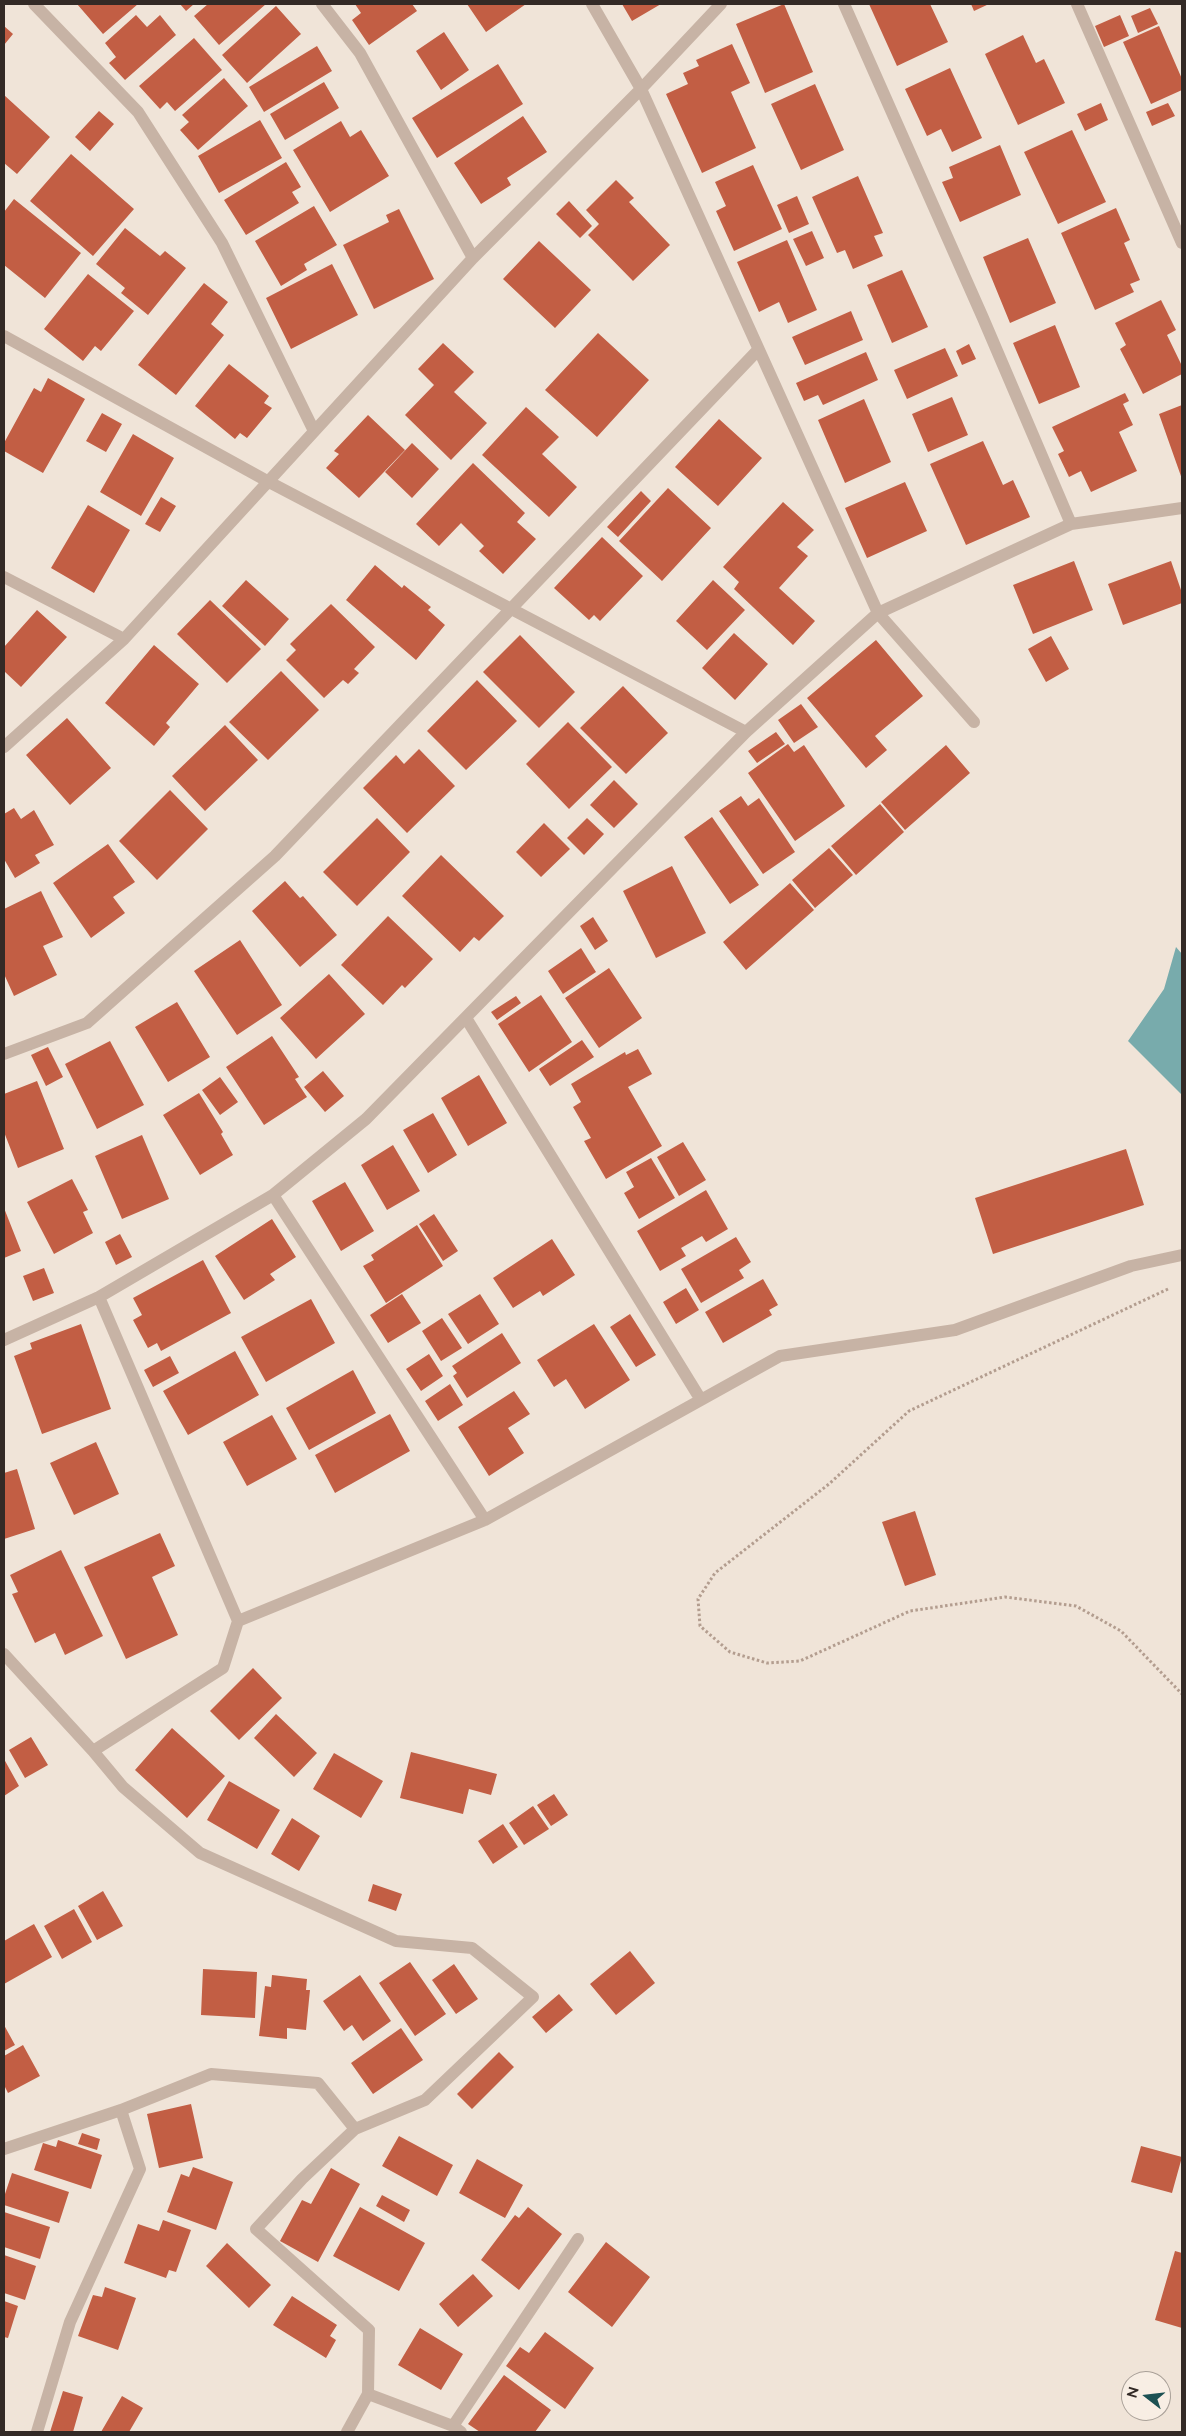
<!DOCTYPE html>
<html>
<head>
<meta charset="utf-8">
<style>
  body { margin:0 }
  #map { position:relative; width:1186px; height:2436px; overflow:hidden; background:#f0e4d8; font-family:Raleway,sans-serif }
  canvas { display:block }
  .frame { position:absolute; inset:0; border:5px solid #332a26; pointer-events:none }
  .north { position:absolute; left:1121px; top:2371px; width:50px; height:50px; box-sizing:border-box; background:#f8eee4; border:1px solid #a9a098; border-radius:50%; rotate:286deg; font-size:14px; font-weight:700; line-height:20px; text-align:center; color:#332a26 }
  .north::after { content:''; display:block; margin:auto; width:18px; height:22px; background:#1d5153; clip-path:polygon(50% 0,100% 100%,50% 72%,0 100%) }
</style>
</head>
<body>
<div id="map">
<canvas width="1186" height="2436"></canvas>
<div class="frame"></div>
<div class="north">N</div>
</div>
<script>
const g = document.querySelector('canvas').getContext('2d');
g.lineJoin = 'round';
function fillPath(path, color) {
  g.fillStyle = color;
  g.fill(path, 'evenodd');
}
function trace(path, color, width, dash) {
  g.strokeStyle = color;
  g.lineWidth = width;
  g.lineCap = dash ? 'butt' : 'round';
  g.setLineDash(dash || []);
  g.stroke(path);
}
fillPath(new Path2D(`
  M1176 947 1182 954V1095L1128 1041 1164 989Z`), '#78abac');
fillPath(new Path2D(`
  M77 4H138L103 34Z
  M180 4H194L186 11Z
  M208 4H266L219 45 194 16Z
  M355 4H412L417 11 369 45 352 20 361 13Z
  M467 4H526L486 32Z
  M622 4H661L632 21Z
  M784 4 813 72 765 93 736 24Z
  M869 4H930L948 42 897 66Z
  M971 4H989L974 11Z
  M276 6 301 34 247 83 222 55Z
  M1150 8 1158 24 1138 33 1131 16Z
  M136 15 147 27 160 15 176 35 125 80 109 63 116 57 105 43Z
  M1120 15 1129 36 1104 47 1095 26Z
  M4 26 13 34 4 45Z
  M1159 26 1182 79V90L1151 104 1123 42Z
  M444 32 469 70 441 90 416 51Z
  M1023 35 1036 63 1044 59 1065 103 1018 125 985 54Z
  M194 38 222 70 175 111 167 102 160 109 139 86Z
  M732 44 750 83 731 92 756 148 702 173 666 94 688 84 683 73 699 66 696 60Z
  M317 46 332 71 264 112 249 87Z
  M498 64 523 104 437 158 412 118Z
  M950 68 982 138 952 152 941 129 927 136 905 89Z
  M224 78 248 106 198 150 180 130 189 122 182 115Z
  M324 82 339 108 285 140 270 114Z
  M815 84 844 150 801 170 771 104Z
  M4 95 50 137 17 174 4 163Z
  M1101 103 1108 120 1085 131 1077 114Z
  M1168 103 1175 116 1152 126 1146 112Z
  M99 111 114 124 90 151 75 137Z
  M523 116 547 152 507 178 511 185 481 204 454 163Z
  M260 120 282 158 219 193 198 156Z
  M341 121 350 137 361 130 389 176 330 212 293 150Z
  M1072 130 1106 202 1058 224 1024 152Z
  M1000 145 1021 195 960 222 942 182 953 178 949 167Z
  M71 154 134 209 93 256 30 201Z
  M286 162 301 187 292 192 299 203 246 235 224 200Z
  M753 165 782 229 734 251 716 211 726 206 715 182Z
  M858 176 883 233 874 236 883 256 853 269 845 250 837 253 812 197Z
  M616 180 634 198 629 202 670 245 633 281 588 235 599 224 586 210Z
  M797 196 809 224 789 233 777 205Z
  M14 199 81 253 45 298 4 265V212Z
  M569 201 592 226 580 238 556 214Z
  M314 206 337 245 304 264 307 270 281 286 255 241Z
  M1116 208 1130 240 1124 243 1140 280 1130 284 1134 292 1095 310 1061 233Z
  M399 209 434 279 374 309 343 245 389 222 386 215Z
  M125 228 160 256 165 251 186 268 148 315 121 293 125 288 96 264Z
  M812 231 824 258 806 266 793 239Z
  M1028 238 1056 303 1010 323 983 257Z
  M787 240 817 310 788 323 779 302 759 312 737 262Z
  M539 241 591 290 555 328 503 279Z
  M332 264 358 315 291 349 266 298Z
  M902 270 928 327 892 343 867 285Z
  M88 274 134 311 101 351 95 346 83 361 44 329Z
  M204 283 228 302 211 324 224 335 176 395 138 365Z
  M1161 300 1176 330 1167 335 1182 366V374L1143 394 1120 349 1126 345 1115 323Z
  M851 311 863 340 805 365 792 337Z
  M1055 325 1080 387 1039 404 1013 343Z
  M598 333 649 380 597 437 545 390Z
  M443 343 474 372 454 392 487 423 451 460 405 415 434 385 418 369Z
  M969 344 976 359 962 365 956 351Z
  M945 348 958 376 907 399 894 370Z
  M866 352 878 380 823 405 818 395 804 401 796 383Z
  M229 364 269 396 264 403 272 408 247 438 240 433 235 439 195 406Z
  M48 378 85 399 43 473 4 451V443L34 388 41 392Z
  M1125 393 1129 401 1123 404 1133 425 1119 432 1137 471 1091 492 1081 471 1069 477 1058 454 1064 451 1052 427Z
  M952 397 968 435 928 452 912 414Z
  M864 399 891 462 845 483 818 420Z
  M1182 405V479L1159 414Z
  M526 407 559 437 542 454 577 487 549 517 482 455Z
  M102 413 122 424 106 452 86 441Z
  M368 415 405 450 359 498 326 468 339 454 334 451Z
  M719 419 762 458 718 506 675 467Z
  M133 434 174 458 141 516 100 492Z
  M983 441 1003 485 1013 480 1030 517 966 545 930 464Z
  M412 443 439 469 412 498 385 472Z
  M473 463 525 513 517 522 536 539 503 574 479 551 484 546 461 523 439 546 416 524Z
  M905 482 927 531 867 558 845 508Z
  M668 488 711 528 662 581 619 541Z
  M641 491 651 501 618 537 607 527Z
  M161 497 176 506 160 532 145 524Z
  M783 502 814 530 797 547 808 556 779 588 815 621 793 645 734 589 739 582 723 567Z
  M88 505 130 530 94 593 51 568Z
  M602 537 643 576 600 621 594 615 589 620 554 588Z
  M1074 561 1093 610 1033 634 1013 585Z
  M1171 561 1182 593V603L1123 625 1108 584Z
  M375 565 402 588 404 585 431 607 428 610 445 625 416 660 346 600Z
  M246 580 289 619 265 646 222 606Z
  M713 580 745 610 707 650 676 621Z
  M210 600 261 649 227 683 177 634Z
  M331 604 375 647 354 669 359 673 348 684 343 680 324 698 286 660 296 650 290 644Z
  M37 610 67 637 21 687 4 671V647Z
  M734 633 768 664 735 700 702 668Z
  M520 635 575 692 539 728 483 672Z
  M1051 636 1069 669 1046 682 1028 649Z
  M876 640 923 696 875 736 887 750 866 768 807 698Z
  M154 645 199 684 166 723 170 727 154 746 105 703Z
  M281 671 319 710 268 760 229 722Z
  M477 680 517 721 466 770 427 731Z
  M623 686 668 733 626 774 580 728Z
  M801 704 818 727 794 743 778 720Z
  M67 718 111 768 70 805 26 755Z
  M568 722 612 767 569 809 526 764Z
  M225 725 258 760 205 811 172 776Z
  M776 732 785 744 757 763 748 751Z
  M788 744 794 752 804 745 845 806 795 841 748 773Z
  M946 745 970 773 905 830 881 802Z
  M419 749 455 786 407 833 363 788 396 755 404 764Z
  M614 780 638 804 614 828 590 805Z
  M170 790 208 829 157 880 119 841Z
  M741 796 748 806 759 798 795 852 763 874 719 811Z
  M880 804 904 832 856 875 831 846Z
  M14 808 21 819 34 810 54 845 35 855 40 863 15 878 4 859V814Z
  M712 817 759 885 730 904 684 837Z
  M377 818 410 852 357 906 323 872Z
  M587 818 604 834 584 855 567 838Z
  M544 823 570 849 541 877 516 852Z
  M108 844 135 882 113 897 125 913 91 938 53 883Z
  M829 848 853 875 815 908 792 880Z
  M441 855 504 916 479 941 474 937 460 952 402 896Z
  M672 866 706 933 656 958 623 891Z
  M285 881 300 898 303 896 337 935 300 967 252 911Z
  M790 883 814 910 746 970 723 942Z
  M41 891 63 937 43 946 57 975 14 996 4 974V909Z
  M388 916 433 959 405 988 402 985 383 1005 341 965Z
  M593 917 608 941 595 950 580 926Z
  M240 940 282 1005 237 1035 194 971Z
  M581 948 596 972 563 994 548 971Z
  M609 968 642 1018 599 1048 565 998Z
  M329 974 365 1014 316 1059 280 1018Z
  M541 995 572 1042 529 1072 498 1024Z
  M516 996 521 1003 497 1020 491 1012Z
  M177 1002 210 1057 168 1082 135 1027Z
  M272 1036 299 1077 295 1079 307 1097 264 1125 226 1067Z
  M582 1040 594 1057 550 1086 539 1069Z
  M110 1041 144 1105 97 1129 65 1064Z
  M48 1047 63 1077 46 1086 31 1055Z
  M638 1049 652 1074 628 1087 662 1146 606 1179 584 1141 591 1138 573 1107 581 1102 571 1084 625 1052 626 1055Z
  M323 1071 344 1096 325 1112 304 1087Z
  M479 1075 507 1123 468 1146 441 1098Z
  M220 1077 238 1102 220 1115 202 1090Z
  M37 1081 64 1149 18 1168 4 1132V1094Z
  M199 1093 223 1132 221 1134 233 1155 200 1175 163 1115Z
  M433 1113 457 1155 428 1173 403 1130Z
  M142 1135 169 1199 122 1219 95 1156Z
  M683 1142 706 1180 679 1196 657 1157Z
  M393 1145 420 1191 387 1210 361 1165Z
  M1126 1149 1144 1205 993 1254 975 1198Z
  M651 1158 675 1198 639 1219 624 1193 634 1187 626 1172Z
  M72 1179 88 1210 83 1212 93 1233 54 1254 27 1202Z
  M345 1182 374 1231 341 1251 312 1201Z
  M706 1190 728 1229 706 1242 702 1236 681 1248 686 1256 660 1271 637 1231Z
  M4 1208 21 1251 4 1258Z
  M434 1214 458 1251 443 1261 419 1224Z
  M272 1219 296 1257 270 1274 275 1280 244 1300 215 1256Z
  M417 1225 443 1266 386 1303 363 1266 374 1260 371 1255Z
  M120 1234 132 1257 116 1265 105 1242Z
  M736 1237 751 1262 739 1270 744 1278 701 1303 681 1269Z
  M552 1239 575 1275 543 1296 540 1291 513 1308 493 1278Z
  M203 1260 231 1313 161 1351 157 1343 148 1348 133 1320 142 1315 133 1298Z
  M44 1268 54 1293 33 1301 23 1276Z
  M763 1279 778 1305 769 1310 772 1315 723 1343 705 1312Z
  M686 1288 699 1310 676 1324 663 1302Z
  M402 1294 421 1323 388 1343 370 1315Z
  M480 1294 499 1324 468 1344 448 1314Z
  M311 1299 335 1343 266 1382 241 1337Z
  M630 1314 656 1355 636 1367 610 1327Z
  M442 1318 462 1348 441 1361 422 1331Z
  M81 1324 111 1409 42 1434 14 1356 32 1349 30 1343Z
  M594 1324 630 1380 585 1409 566 1379 554 1387 537 1360Z
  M502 1333 521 1363 467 1398 453 1376 457 1373 452 1366Z
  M235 1351 259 1395 188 1435 163 1391Z
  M429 1354 443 1376 421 1391 406 1369Z
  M170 1356 179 1373 153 1387 144 1370Z
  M353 1370 376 1413 309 1450 286 1408Z
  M450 1384 463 1405 438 1421 425 1401Z
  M514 1391 530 1414 508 1428 524 1453 489 1476 458 1427Z
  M390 1414 410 1451 335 1493 315 1455Z
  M272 1415 297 1459 247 1486 223 1442Z
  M96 1442 119 1494 74 1515 50 1463Z
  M17 1469 35 1529 4 1539V1473Z
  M915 1511 936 1575 905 1586 882 1522Z
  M160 1533 175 1566 152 1577 178 1635 126 1659 84 1567Z
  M61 1550 103 1636 65 1655 55 1633 35 1643 12 1594 18 1592 10 1575Z
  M253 1668 282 1698 239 1740 210 1711Z
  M276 1714 317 1753 294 1777 254 1738Z
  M172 1728 225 1776 187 1818 135 1770Z
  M31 1737 48 1765 25 1778 9 1750Z
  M411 1752 497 1774 491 1795 469 1789 463 1814 400 1798Z
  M334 1753 383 1781 361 1818 313 1789Z
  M4 1759 19 1786 4 1796Z
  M229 1781 280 1810 257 1849 207 1820Z
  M554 1794 568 1815 551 1826 537 1805Z
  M533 1806 549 1829 524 1845 509 1823Z
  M292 1818 320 1836 299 1871 271 1854Z
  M503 1824 518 1847 493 1864 478 1841Z
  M373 1884 402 1894 396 1911 368 1901Z
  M103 1891 123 1926 97 1940 78 1906Z
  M74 1909 92 1942 62 1959 44 1926Z
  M34 1924 52 1957 4 1984V1941Z
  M630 1951 655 1983 616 2015 590 1984Z
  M410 1962 446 2014 415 2036 379 1983Z
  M454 1964 478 1999 456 2014 432 1980Z
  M203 1969 257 1972 255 2018 201 2015Z
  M272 1975 307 1979 306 1990H310L306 2030 287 2028V2039L259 2036 265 1986 271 1987Z
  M360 1975 391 2021 363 2041 352 2025 344 2031 323 2001Z
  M559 1994 573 2010 546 2033 532 2017Z
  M4 2025 15 2045 4 2051Z
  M401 2028 423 2060 373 2094 351 2063Z
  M23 2045 40 2076 8 2093 4 2085V2056Z
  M499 2052 514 2067 472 2109 457 2094Z
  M191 2104 203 2158 159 2168 147 2114Z
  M82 2133 100 2139 97 2150 78 2144Z
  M399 2136 453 2165 437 2196 382 2166Z
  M58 2140 102 2155 91 2189 34 2170 43 2143 56 2147Z
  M1141 2146 1182 2157 1172 2193 1131 2182Z
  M477 2159 523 2185 505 2218 459 2193Z
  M193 2167 233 2182 216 2230 167 2212 181 2174 189 2177Z
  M331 2168 360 2184 318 2262 280 2241 302 2200 311 2204Z
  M12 2173 69 2192 59 2223 4 2205V2197Z
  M382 2195 410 2210 404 2222 376 2206Z
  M360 2207 425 2243 399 2291 333 2256Z
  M528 2207 562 2234 519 2290 481 2260 515 2215 519 2218Z
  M4 2212 50 2227 40 2259 4 2247Z
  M163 2220 191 2230 176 2272 169 2270 166 2278 124 2263 138 2224 159 2231Z
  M606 2242 650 2277 612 2327 568 2292Z
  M227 2243 271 2285 249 2308 206 2266Z
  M1175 2251 1182 2253V2328L1155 2320Z
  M4 2255 36 2266 25 2300 4 2293Z
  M473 2274 493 2296 458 2327 439 2304Z
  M105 2287 136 2298 118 2350 78 2336 93 2295 102 2297Z
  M292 2296 337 2325 330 2336 336 2340 326 2358 273 2325Z
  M4 2301 18 2306 8 2338 4 2337Z
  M420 2328 463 2354 441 2390 398 2365Z
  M545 2332 594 2368 565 2409 506 2366 520 2347 529 2353Z
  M504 2375 551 2410 535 2432H480L468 2424Z
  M63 2391 83 2397 73 2432H50Z
  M122 2396 143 2408 129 2432H101Z`), '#c25e44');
trace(new Path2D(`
  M1168 1289 909 1411 829 1484 715 1573 698 1599 700 1626 730 1652 767 1663 800 1661 910 1611 1005 1597 1076 1606 1121 1631 1182 1694`), '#b39d8f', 3, [2.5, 2.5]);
trace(new Path2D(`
  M34 4 138 112 222 243 314 431
  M322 4 360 53 473 258
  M592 4 641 89 878 613 974 722
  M844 4 983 318 1071 524
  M1077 4 1182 243
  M4 336 269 482 746 732
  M4 577 124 639
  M4 747 124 639 473 258 641 89 721 4
  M466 1018 701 1400
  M4 1054 87 1023 275 856 758 350
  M273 1195 485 1520
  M99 1297 238 1621
  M4 1340 99 1297 273 1195 366 1119 746 732 878 613 1071 524 1182 508
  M4 1654 93 1751 123 1787 200 1853 396 1941 472 1948 533 1997 425 2100 355 2129 302 2179 256 2229 369 2330 368 2394 453 2426 461 2432
  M93 1751 223 1668 238 1621 485 1520 780 1356 955 1330 1131 1266 1182 1255
  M4 2149 121 2110 211 2074 318 2083 355 2129
  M453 2426 578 2239
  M37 2432 70 2322 140 2169 121 2110
  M347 2432 368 2394`), '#c7b3a5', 12);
</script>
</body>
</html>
